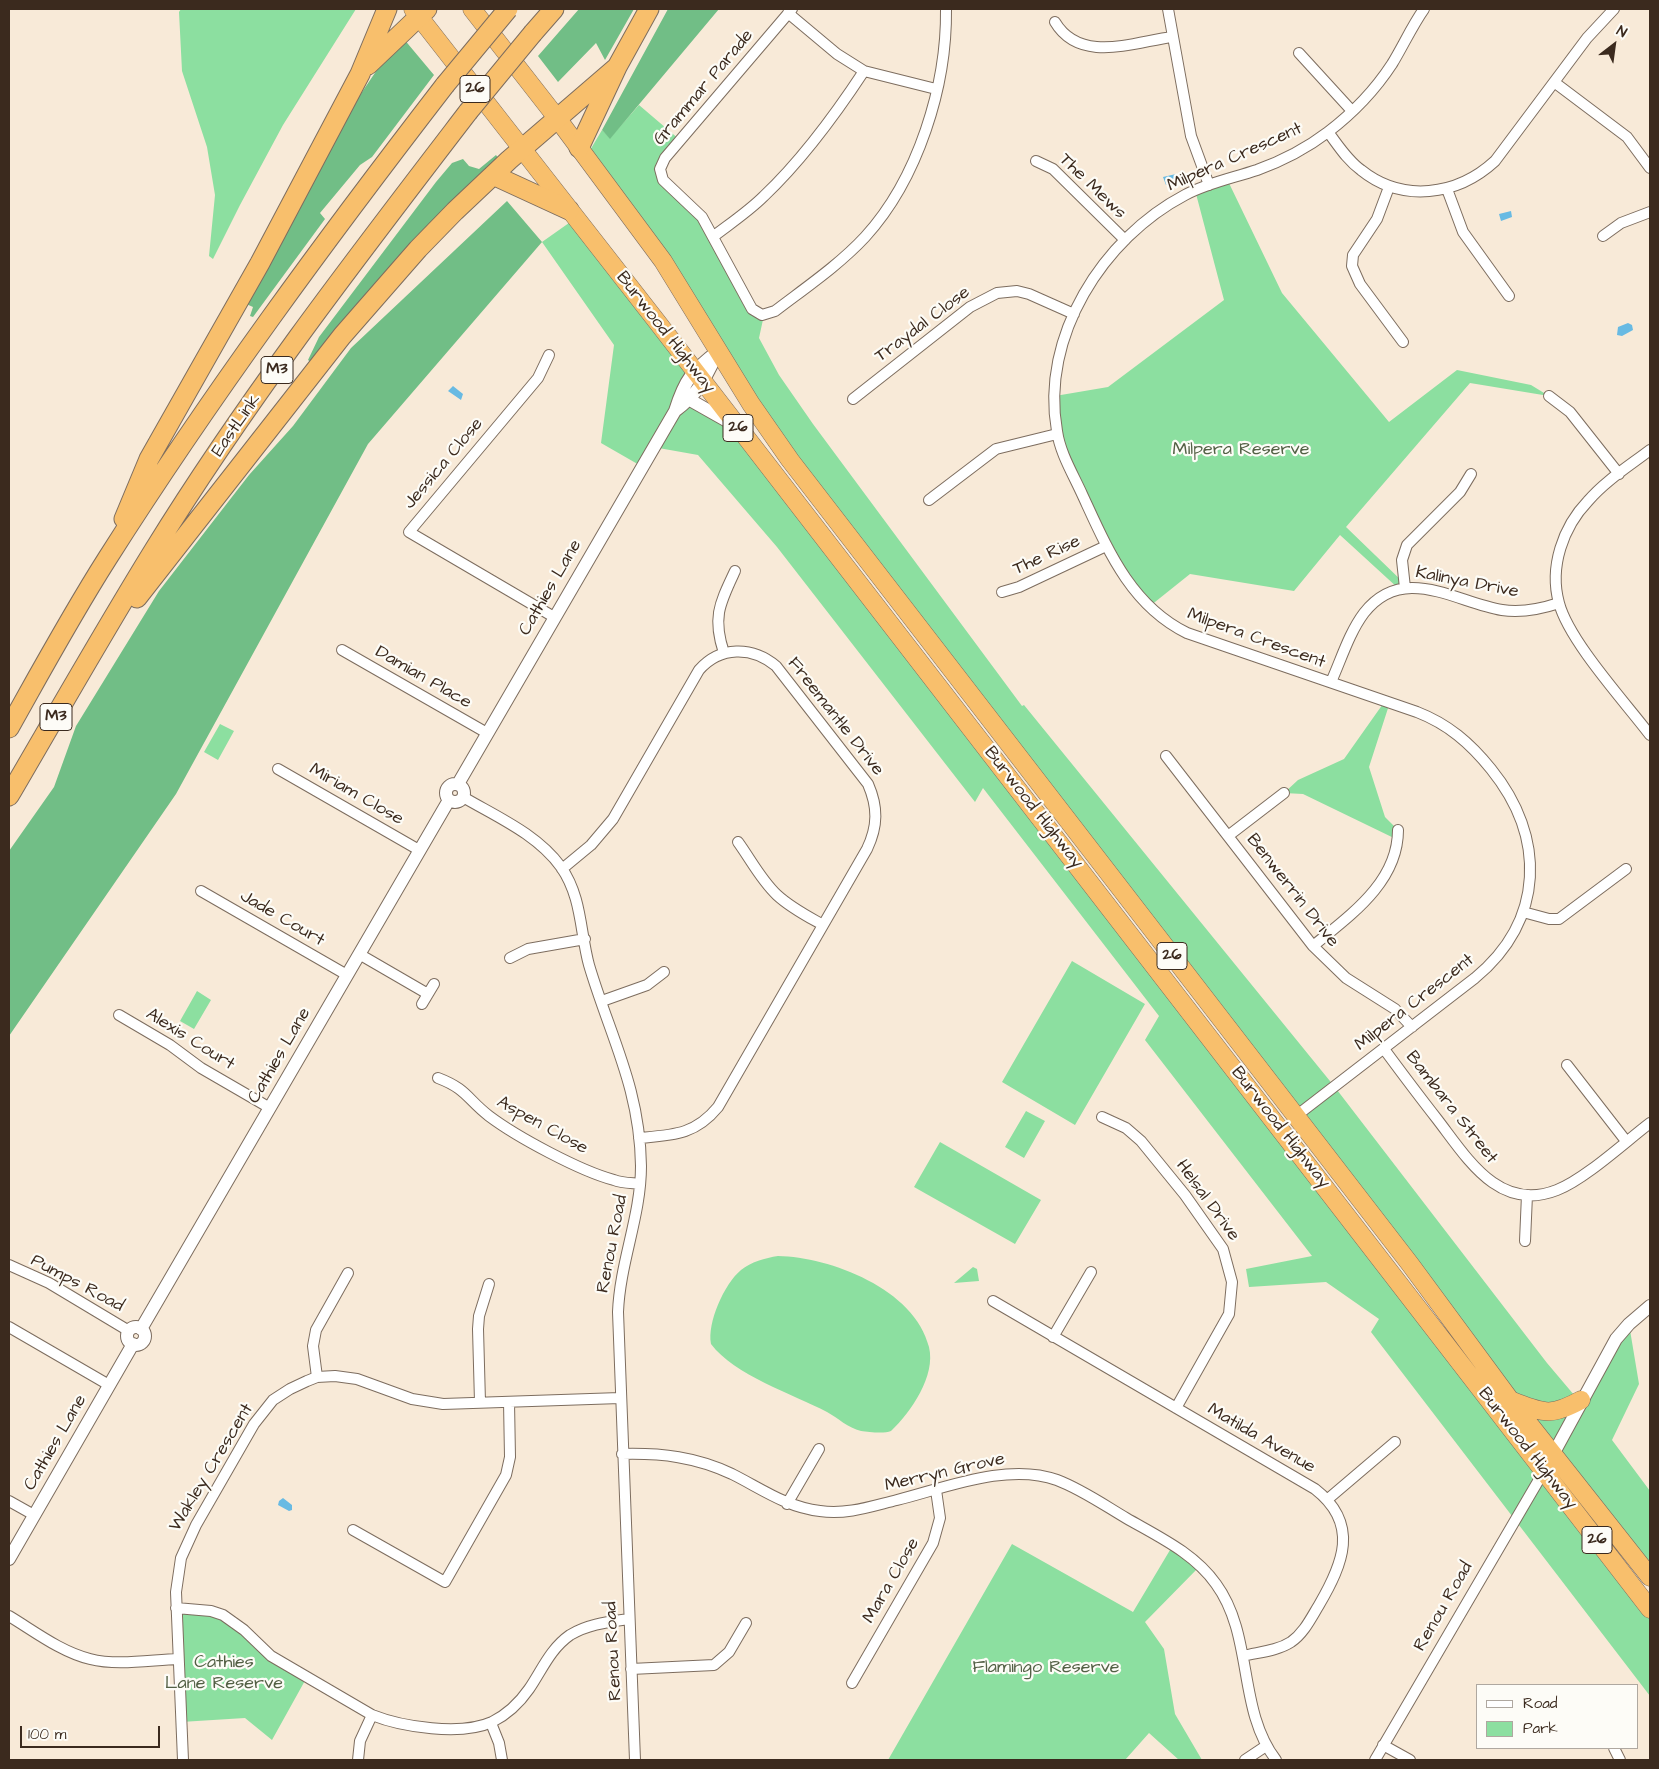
<!DOCTYPE html>
<html>
<head>
<meta charset="utf-8">
<style>
  body { margin:0 }
  #map { position:relative; width:1659px; height:1769px; overflow:hidden; background:#f8ead8; font-family:"Architects Daughter",sans-serif }
  canvas { display:block }
  .frame { position:absolute; inset:0; border:10px solid #3b2a1e; pointer-events:none }
  .legend { position:absolute; left:1476px; top:1684px; width:162px; height:65px; box-sizing:border-box; background:#fdfcf7; border:1px solid #afa8a0; margin:0; padding:6px 9px; list-style:none; font-size:15px; color:#3b2a1e }
  .legend li { display:flex; align-items:center; gap:10px; height:25px }
  .legend b { width:25px; border:1px solid #afa8a0 }
  .north { position:absolute; left:1589px; top:20px; width:50px; height:50px; -webkit-text-stroke:4px #fdfcf7; paint-order:stroke; rotate:30deg; font-size:14px; font-weight:700; line-height:20px; text-align:center; color:#3b2a1e }
  .north::after { content:''; display:block; margin:auto; width:18px; height:22px; background:#3b2a1e; clip-path:polygon(50% 0,100% 100%,50% 72%,0 100%) }
  .scale { position:absolute; left:20px; top:1726px; width:140px; height:22px; box-sizing:border-box; border:2px solid #3b2a1e; border-top:0; padding-left:6px; font-size:15px; line-height:18px; white-space:nowrap; color:#3b2a1e; -webkit-text-stroke:4px #fdfcf7; paint-order:stroke }
</style>
</head>
<body>
<div id="map">
<canvas width="1659" height="1769"></canvas>
<div class="frame"></div>
<ul class="legend">
<li><b style="height:6px;background:#fff"></b>Road</li>
<li><b style="height:14px;background:#8cdfa0"></b>Park</li>
</ul>
<div class="north">N</div>
<div class="scale">100 m</div>
</div>
<script>
const g = document.querySelector('canvas').getContext('2d');
g.lineJoin = 'round';
function fillPath(path, color) {
  g.fillStyle = color;
  g.fill(path, 'evenodd');
}
function trace(path, color, width, dash) {
  g.strokeStyle = color;
  g.lineWidth = width;
  g.lineCap = dash ? 'butt' : 'round';
  g.setLineDash(dash || []);
  g.stroke(path);
}
function label(font, color, halo, rows, align = 'center') {
  g.font = font + ' "Architects Daughter",sans-serif';
  g.lineWidth = 4.5;
  g.setLineDash([]);
  g.textBaseline = 'middle';
  g.strokeStyle = halo;
  g.fillStyle = color;
  for (const [text, x, y, turn = 0] of rows) {
    g.save();
    g.translate(x, y);
    g.rotate((+turn || 0) * Math.PI / 180);
    g.textAlign = isNaN(turn) ? turn : align;
    if (halo) g.strokeText(text, 0, 0);
    g.fillText(text, 0, 0);
    g.restore();
  }
}
fillPath(new Path2D(`
  M181 9H356L283 125 240 205 213 259 209 256 215 195 207 147 182 71 179 12Z
  M639 105 680 140 660 169 696 211 752 309 764 315 759 338 779 375 813 424 1022 706 1024 705 1334 1086 1547 1363 1580 1402 1629 1324 1639 1384 1612 1440 1650 1491V1576L790 461 586 157 602 130 610 138Z
  M1227 179 1282 293 1389 422 1457 370 1531 385 1549 396 1470 383 1346 527 1404 583 1399 589 1340 535 1294 591 1190 574 1150 606 1134 590 1068 462 1055 396 1108 387 1224 300 1195 190Z
  M576 218 658 323 688 378 690 400 737 426 1650 1609V1696L1371 1332 1379 1319 1326 1282 1249 1287 1246 1269 1312 1256 1145 1040 1159 1016 983 788 975 802 777 547 698 455 653 447 641 466 601 443 614 345 542 242Z
  M1385 701 1390 702 1369 767 1385 817 1398 830V840L1303 794 1284 793 1298 780 1344 759Z
  M220 724 234 731 218 760 204 752Z
  M1072 961 1145 1004 1075 1125 1002 1082Z
  M197 991 211 1000 194 1029 180 1021Z
  M1026 1111 1045 1121 1024 1158 1005 1147Z
  M940 1142 1041 1200 1015 1244 914 1187Z
  M778 1256C830 1257 915 1289 929 1347 936 1376 911 1412 891 1431 884 1434 869 1432 861 1431 848 1428 838 1418 827 1412 793 1394 734 1375 711 1344 707 1323 724 1284 741 1270 751 1262 765 1258 778 1256Z
  M973 1267 977 1269 979 1281 954 1283Z
  M1012 1544 1133 1612 1173 1545 1200 1566 1145 1622 1164 1649 1175 1714 1202 1760H1179L1149 1733 1125 1760H888Z
  M176 1608 211 1611 307 1677 272 1740 245 1718 181 1722Z`), '#8cdfa0');
fillPath(new Path2D(`
  M579 9H634L605 60 596 43 558 82 538 56Z
  M668 9H719L610 139 602 130Z
  M403 38 434 75 372 157 360 165 320 213 325 219 253 317 250 316 253 307 244 303 358 98 387 55Z
  M496 155 499 159 312 363 308 360 319 337 436 182 452 163 463 159 469 166 479 169Z
  M507 201 542 242 368 444 176 794 9 1036V851L54 787 76 726 159 591 249 475 293 426 351 348Z`), '#71be86');
fillPath(new Path2D(`
  M1176 174 1178 181 1166 185 1163 177Z
  M1511 211 1512 217 1501 221 1499 214Z
  M1628 323 1632 325 1633 330 1622 336 1617 335 1618 327Z
  M453 386 463 394 461 400 448 391Z
  M283 1498 292 1505V1510L289 1511 278 1505 279 1501Z`), '#68bae3');
const minor = new Path2D(`
  M792 9 665 158 660 169 663 180 702 217 752 309 762 315 775 311C805 288 839 265 865 237 918 179 947 86 946 9
  M1168 9 1191 136 1209 185
  M788 13 837 54 864 71 936 89
  M1055 22C1080 64 1134 42 1172 37
  M1299 53 1352 111
  M1554 82 1627 137 1650 168
  M1328 132C1338 145 1347 160 1361 170 1402 203 1457 196 1495 161L1587 38 1614 9
  M1036 161 1053 169 1125 240
  M1389 187 1377 219 1353 255 1352 266 1360 284 1403 342
  M1447 189 1463 232 1509 296
  M714 236C731 223 749 211 764 196 800 162 837 112 864 71
  M1603 236 1621 223 1650 212
  M549 355 538 378 409 532 554 617
  M1549 396 1570 412 1619 474
  M853 399 970 307 997 293 1017 291 1029 294 1074 314
  M1650 450C1629 466 1605 481 1588 501 1563 527 1549 567 1559 603 1569 641 1625 702 1650 735
  M929 500 996 449 1057 434
  M1405 588 1402 560 1407 545 1460 492 1471 474
  M1002 592 1019 587 1106 546
  M342 650 487 733
  M724 653C712 617 720 603 735 571
  M1331 682C1341 660 1349 633 1364 613 1403 563 1455 602 1502 610 1522 613 1541 609 1559 603
  M1166 756 1313 946 1346 978 1395 1009 1412 1027
  M278 769 419 850
  M463 797C497 817 537 834 561 867 582 897 580 932 589 965 610 1036 640 1088 641 1166 641 1216 620 1262 618 1312L635 1760
  M1228 836 1284 793
  M738 842C751 860 761 880 777 895 791 908 807 916 823 925
  M562 869 591 845 613 819 699 670C720 646 752 646 776 666L868 784C878 807 878 826 867 849L718 1107C695 1135 673 1135 639 1138
  M201 891 347 975
  M1523 912 1549 919H1559L1626 869
  M1313 946C1349 916 1398 883 1398 830
  M359 954 428 994
  M510 958 528 949 585 939
  M602 1001 647 985 664 972
  M422 1004 434 984
  M119 1015 170 1045 201 1068 270 1108
  M1384 1049C1401 1072 1419 1096 1437 1119 1467 1158 1499 1213 1557 1190 1585 1179 1625 1142 1650 1123
  M1567 1065 1626 1141
  M438 1078C467 1089 467 1099 489 1116 517 1137 580 1171 614 1180 622 1183 632 1183 640 1184
  M1296 1116 1475 978C1545 920 1546 837 1491 769 1470 743 1448 724 1417 712L1187 633C1130 605 1107 548 1082 494 1073 474 1060 453 1057 431 1040 337 1103 238 1185 195 1207 183 1233 178 1257 170 1282 161 1307 148 1328 132 1353 113 1375 90 1392 64 1403 46 1412 26 1424 9
  M1102 1117 1126 1128 1141 1141 1185 1195 1223 1249 1232 1282 1229 1314 1176 1408
  M1525 1241 1527 1195
  M9 1265 49 1283 129 1331
  M993 1301 1315 1489C1360 1524 1343 1564 1319 1605 1311 1618 1304 1633 1291 1642 1277 1651 1259 1652 1243 1656
  M9 1327 109 1385
  M1053 1337 1091 1272
  M317 1377 313 1346 316 1330 348 1273
  M480 1402 478 1329 479 1316 489 1284
  M622 1454C662 1453 696 1457 732 1474 762 1489 786 1507 820 1511 847 1515 872 1506 897 1500 945 1488 1008 1462 1057 1480 1081 1489 1104 1505 1126 1518 1159 1537 1194 1553 1216 1584 1254 1636 1237 1709 1276 1760
  M1328 1499 1395 1442
  M9 1501 34 1515
  M787 1504 819 1449
  M353 1530 445 1582 506 1475 510 1457 509 1402
  M176 1608 211 1611 223 1615 244 1630 271 1656 372 1715C402 1727 461 1736 492 1722 506 1715 520 1702 529 1689 542 1670 550 1649 570 1635 588 1624 608 1622 629 1619
  M9 1616C34 1631 61 1652 90 1659 117 1666 150 1660 178 1659
  M631 1669 714 1665 729 1652 746 1623
  M852 1683 933 1543 940 1518 936 1490
  M491 1723 499 1743 502 1760
  M1383 1745 1410 1760
  M1614 1748 1620 1760
  M183 1760 176 1592 181 1558 196 1525 254 1424 273 1400 290 1389 307 1381 317 1377 335 1376 357 1379 412 1399 443 1404 620 1398
  M358 1760 360 1741 372 1715
  M1245 1760 1266 1746
  M1375 1760 1544 1471`);
const tertiary = new Path2D(`
  M690 400 736 426
  M675 411C698 394 705 379 717 354
  M446 793a9 9 0 1 1 18 0a9 9 0 1 1-18 0Z
  M458 784 675 411C685 379 692 371 718 351
  M127 1336a9 9 0 1 1 18 0a9 9 0 1 1-18 0Z
  M141 1329 449 800
  M1550 1460 1616 1339 1629 1324 1650 1306
  M9 1559 133 1344`);
const trunk = new Path2D(`
  M413 9 658 323 1650 1609
  M472 9 557 118 663 261 751 404 790 460 1410 1264 1511 1401 1650 1577
  M1512 1401C1544 1413 1550 1417 1581 1400`);
const motorway = new Path2D(`
  M533 33 554 9
  M368 65 427 9
  M579 148 617 67 649 9
  M493 175 569 210
  M124 519 149 459 260 263 360 74 387 9
  M137 598 342 336 418 249 455 211 509 160 617 67
  M9 728C41 671 72 614 107 559 211 395 327 238 445 85
  M9 796C57 714 104 631 154 550 247 399 360 253 468 112`);
trace(minor, '#7d6d5f', 12);
trace(tertiary, '#7d6d5f', 14);
trace(trunk, '#7d6d5f', 19);
trace(motorway, '#7d6d5f', 21);
trace(minor, '#fff', 10);
trace(tertiary, '#fff', 12);
trace(trunk, '#f8bf6c', 18);
trace(motorway, '#f8bf6c', 19);
const motorwayBridge = new Path2D(`
  M445 85 508 9
  M468 112 533 33`);
trace(motorwayBridge, '#7d6d5f', 21, []);
trace(motorwayBridge, '#f8bf6c', 19);
for (const [x, y, w] of [
  [475,89,30],
  [277,370,32],
  [738,428,30],
  [56,717,32],
  [1172,956,30],
  [1597,1540,30]
]) {
  const box = new Path2D();
  box.roundRect(x - w / 2, y - 13.5, w, 27, 4);
  g.fillStyle = '#fdfcf7';
  g.fill(box);
  trace(box, '#3b2a1e', 1);
}
label('bold 16px', '#3b2a1e', null, [
  ["26",475,89],
  ["M3",277,370],
  ["26",738,428],
  ["M3",56,717],
  ["26",1172,956],
  ["26",1597,1540]
]);
label('18px', '#3b2a1e', '#fdfcf7', [
  ["Grammar Parade",704,88,-50],
  ["Milpera Crescent",1235,158,-24],
  ["The Mews",1092,187,44],
  ["Traydal Close",923,325,-37],
  ["Burwood Highway",665,333,52],
  ["EastLink",237,426,-55],
  ["Jessica Close",444,464,-50],
  ["The Rise",1047,556,-25],
  ["Kalinya Drive",1467,583,11],
  ["Cathies Lane",551,588,-60],
  ["Milpera Crescent",1256,639,20],
  ["Damian Place",423,678,30],
  ["Freemantle Drive",835,717,52],
  ["Miriam Close",356,795,30],
  ["Burwood Highway",1033,808,52],
  ["Benwerrin Drive",1292,891,52],
  ["Jade Court",282,919,30],
  ["Milpera Crescent",1415,1003,-38],
  ["Alexis Court",190,1040,32],
  ["Cathies Lane",280,1056,-60],
  ["Bambara Street",1451,1108,52],
  ["Aspen Close",542,1126,29],
  ["Burwood Highway",1280,1128,52],
  ["Helsal Drive",1207,1201,54],
  ["Renou Road",613,1244,-79],
  ["Pumps Road",77,1284,28],
  ["Matilda Avenue",1261,1439,30],
  ["Cathies Lane",56,1443,-60],
  ["Burwood Highway",1527,1449,52],
  ["Wakley Crescent",212,1468,-59],
  ["Merryn Grove",945,1473,-13],
  ["Mara Close",892,1581,-60],
  ["Renou Road",1444,1607,-60],
  ["Renou Road",614,1651,-93]
]);
label('18px', '#536045', '#fdfcf7', [
  ["Milpera Reserve",1241,450],
  ["Cathies",224,1663],
  ["Lane Reserve",224,1684],
  ["Flamingo Reserve",1046,1668]
]);
</script>
</body>
</html>
